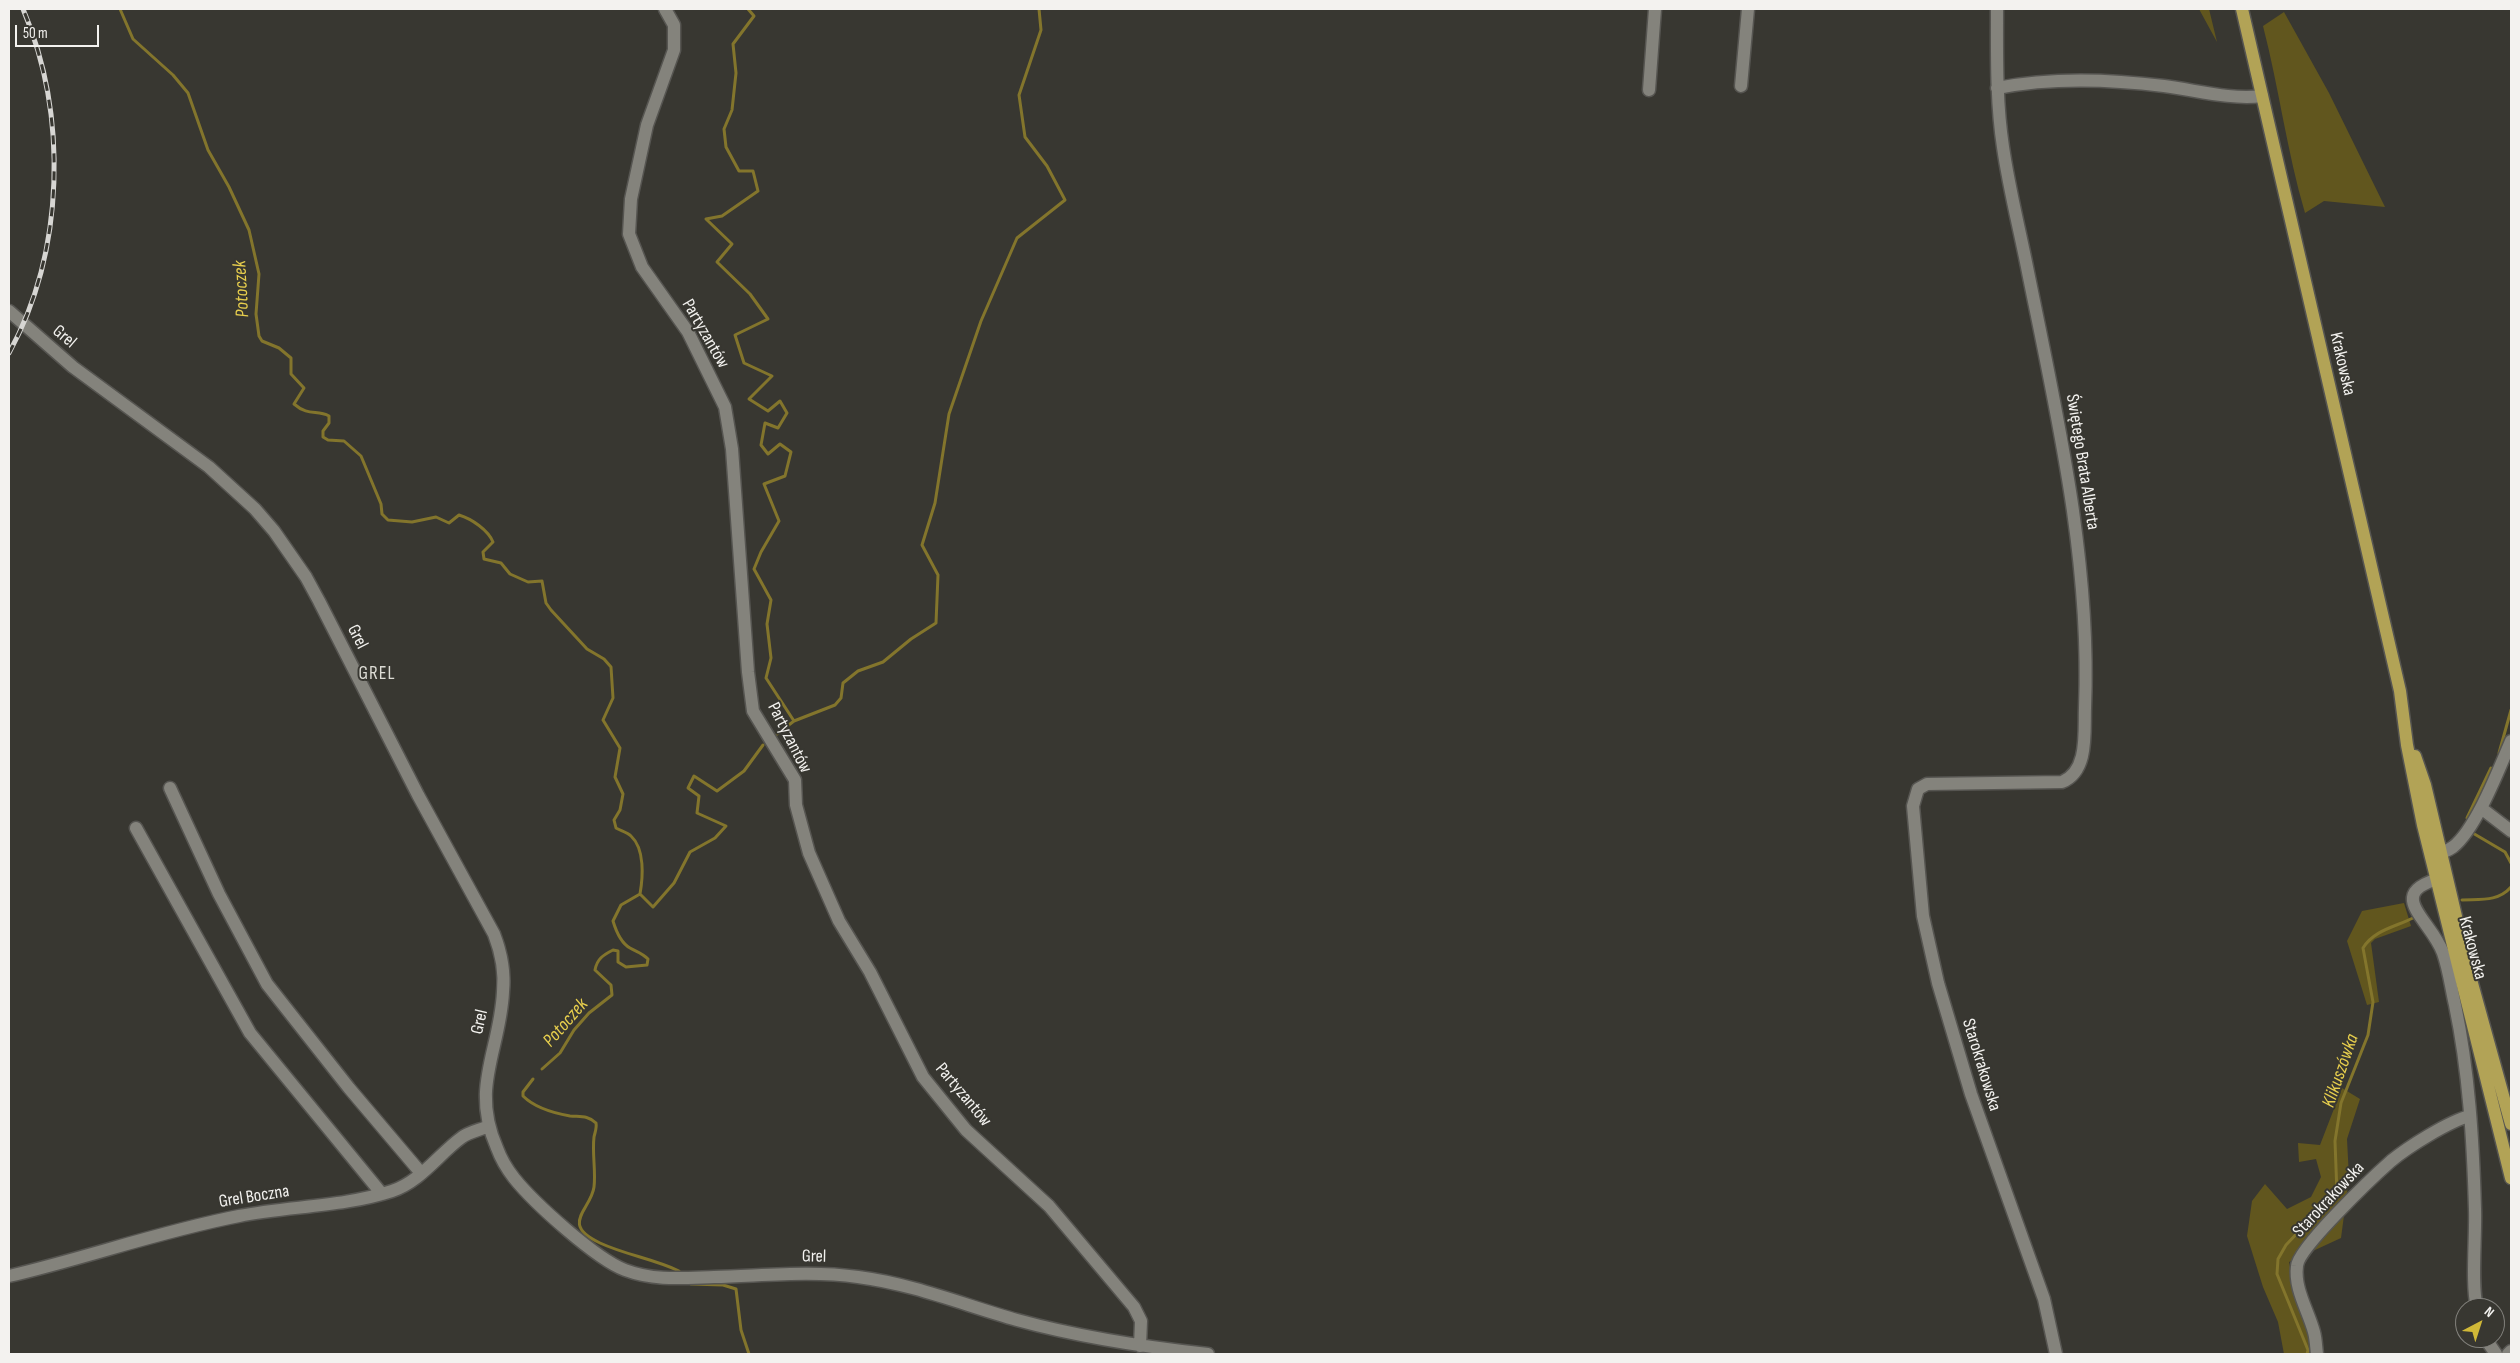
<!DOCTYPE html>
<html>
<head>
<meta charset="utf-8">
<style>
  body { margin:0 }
  #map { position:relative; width:2520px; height:1363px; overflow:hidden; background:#383731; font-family:"Sofia Sans Condensed",sans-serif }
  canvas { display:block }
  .frame { position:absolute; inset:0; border:10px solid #f3f2ef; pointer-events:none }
  .north { position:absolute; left:2455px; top:1298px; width:50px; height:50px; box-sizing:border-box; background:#383731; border:1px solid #83827d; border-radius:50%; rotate:40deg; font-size:14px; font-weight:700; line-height:20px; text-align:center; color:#f3f2ef }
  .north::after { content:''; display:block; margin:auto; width:18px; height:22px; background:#d0b837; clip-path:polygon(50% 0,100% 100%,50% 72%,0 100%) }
  .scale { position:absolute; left:15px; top:25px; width:84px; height:22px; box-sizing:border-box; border:2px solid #f3f2ef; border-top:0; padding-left:6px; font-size:15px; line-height:18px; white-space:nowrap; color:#f3f2ef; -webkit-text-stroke:4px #383731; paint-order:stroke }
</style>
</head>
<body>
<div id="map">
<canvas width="2520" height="1363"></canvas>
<div class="frame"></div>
<div class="north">N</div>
<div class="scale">50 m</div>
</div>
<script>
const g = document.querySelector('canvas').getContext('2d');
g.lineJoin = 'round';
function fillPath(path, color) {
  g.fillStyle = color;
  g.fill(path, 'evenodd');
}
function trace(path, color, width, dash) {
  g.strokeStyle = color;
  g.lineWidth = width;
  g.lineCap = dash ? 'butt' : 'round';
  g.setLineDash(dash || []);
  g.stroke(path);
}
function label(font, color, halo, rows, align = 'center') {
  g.font = font + ' "Sofia Sans Condensed",sans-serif';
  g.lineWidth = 4;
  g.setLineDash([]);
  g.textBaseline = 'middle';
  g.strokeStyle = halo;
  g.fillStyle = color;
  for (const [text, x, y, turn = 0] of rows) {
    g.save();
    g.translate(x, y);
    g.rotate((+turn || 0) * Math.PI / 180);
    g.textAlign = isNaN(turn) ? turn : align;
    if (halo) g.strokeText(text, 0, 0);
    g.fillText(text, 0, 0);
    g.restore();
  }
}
fillPath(new Path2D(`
  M2199 9H2209L2217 42Z
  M2284 12 2329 93 2385 207 2324 201 2305 213C2287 152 2279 88 2263 26Z
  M2404 903 2411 926 2375 939 2371 943 2379 1002 2367 1005 2347 941 2362 911Z
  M2342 1088 2360 1099 2347 1139 2349 1178 2341 1238 2289 1262 2296 1298 2309 1338 2312 1354H2284L2278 1322 2263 1287 2247 1236 2252 1201 2265 1184 2287 1209 2311 1197 2321 1177 2316 1159 2299 1162 2298 1143 2320 1145Z`), '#61561e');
trace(new Path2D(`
  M120 9 133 39 173 75 188 93 208 150 229 187 249 230 259 274 256 314 259 336 262 341 279 348 291 358V374L304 388 294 404C309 417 317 409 329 416V423L323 431V437L328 440 344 441 361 456 381 504 382 514 388 520 412 522 436 517 449 523 459 515C472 519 488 530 493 542L483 552 484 559 501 563 510 574 528 582 542 581 546 603 551 610 587 649 604 659 611 667 613 698 603 720 620 748 615 777 623 794 620 810 614 820 616 828C621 831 627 832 631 836 645 849 643 877 640 894
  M748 9 754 16 733 44 736 73 732 110 724 129 726 147 739 171H753L758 191 722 216 706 219 732 244 717 262 750 294 768 319 735 335 744 363 772 376 749 399 768 411 780 401 787 413 778 428 765 423 761 445 768 454 780 444 791 452 785 476 764 484 779 521 761 552 754 569 771 600 767 624 771 658 766 678 794 721
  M777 734 794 721 835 705 841 698 843 683 858 671 883 662 911 639 936 623 938 575 922 545 935 503 949 414 981 321 1017 238 1065 200 1047 166 1025 137 1019 95 1041 30 1039 9
  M2499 753 2511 710
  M2467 818 2491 768
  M2471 832 2505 852 2511 863
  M640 894 653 907 674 883 690 852 715 838 726 826 697 813 699 796 688 788 694 776 717 791 744 771 763 745
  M2462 900C2480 899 2498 902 2511 887
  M542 1069 560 1053 574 1030 589 1013 612 995 611 985 595 970C597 959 603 955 613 950L618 951V962L626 967 647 965 648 959C642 953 637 952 630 948 621 943 616 931 613 921L621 905 640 894
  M533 1079 523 1092V1096C535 1108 553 1113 570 1116 580 1117 588 1115 596 1123 597 1128 595 1132 594 1137 592 1154 596 1171 594 1187 591 1210 559 1224 600 1243 626 1255 654 1259 679 1271
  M691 1284 723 1285 736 1289 741 1330 749 1354
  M2307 1354 2308 1350 2277 1274 2278 1259 2286 1245 2303 1227 2320 1215 2337 1194 2335 1141 2341 1103 2368 1035 2373 1002 2363 948C2374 930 2395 927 2413 918`), '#83752c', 3);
const minor = new Path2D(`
  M665 9 674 25V50L647 125 631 199 629 234 642 267 688 332 725 407 732 449 748 672 753 711 795 780 796 805 809 853 839 921 870 972 923 1077 966 1130 1049 1206 1134 1307 1141 1321 1140 1346
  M1997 9C1997 55 1996 101 2003 147 2009 189 2020 231 2028 272 2057 415 2091 561 2085 708 2084 732 2089 771 2062 782L1927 784 1918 789 1913 806 1923 916 1938 983 1971 1094 2044 1299 2056 1354
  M1741 86 1748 9
  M1997 88C2052 77 2108 79 2164 86 2196 90 2230 100 2262 96
  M1649 90 1655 9
  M9 311 73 367 209 467 255 509 274 531 306 577 319 601 418 795 494 934C501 952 505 972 503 992 500 1051 470 1087 497 1148 501 1159 507 1169 514 1178 534 1203 596 1259 625 1270 654 1281 683 1278 714 1277 761 1276 811 1270 858 1277 913 1284 964 1305 1017 1320 1079 1337 1144 1347 1208 1354
  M170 788 219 894 267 984 349 1088 421 1173
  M2481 808 2511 831
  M136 828 250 1033 382 1194
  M2431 856C2439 854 2446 852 2453 847 2476 829 2499 769 2511 741
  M2446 877C2380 892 2431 919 2443 953 2449 970 2451 988 2455 1005 2469 1072 2473 1141 2475 1209 2476 1237 2471 1284 2477 1308
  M9 1276C86 1258 161 1231 239 1216 290 1206 343 1207 392 1191 420 1182 439 1154 461 1138 468 1132 480 1130 489 1126
  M2485 1338 2496 1354
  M2317 1354C2316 1347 2316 1339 2314 1332 2308 1310 2294 1289 2297 1266 2298 1248 2374 1176 2391 1161 2408 1147 2449 1121 2470 1116
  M2508 1354 2511 1351`);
const major = new Path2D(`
  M2242 9 2400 691 2407 745 2423 825 2511 1178
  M2415 756 2425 785 2470 976 2511 1124`);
trace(minor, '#565551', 15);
trace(major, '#565551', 15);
trace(minor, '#84837c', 12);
trace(major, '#b2a356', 12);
const rail = new Path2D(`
  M9 353C65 251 68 115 23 9`);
trace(rail, '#d7d6d3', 5);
trace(rail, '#383731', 3, [9]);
label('18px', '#f3f2ef', '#383731', [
  ["Partyzantów",705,334,60],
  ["Grel",64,337,40],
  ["Krakowska",2342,364,77],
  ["Świętego Brata Alberta",2082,462,81],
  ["Grel",357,637,63],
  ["Partyzantów",789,738,63],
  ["Krakowska",2472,948,75],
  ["Grel",480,1022,-77],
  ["Starokrakowska",1981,1065,73],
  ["Partyzantów",963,1095,50],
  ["Grel Boczna",254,1197,-9],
  ["Starokrakowska",2329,1200,-47],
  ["Grel",814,1257,1]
]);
label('italic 19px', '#e7ce4d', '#383731', [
  ["Potoczek",242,289,-93],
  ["Potoczek",566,1023,-49],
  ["Klikuszówka",2341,1071,-71]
]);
g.letterSpacing = '1px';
label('19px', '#dddcd5', '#383731', [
  ["GREL",377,674]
]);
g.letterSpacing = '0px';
</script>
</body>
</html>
